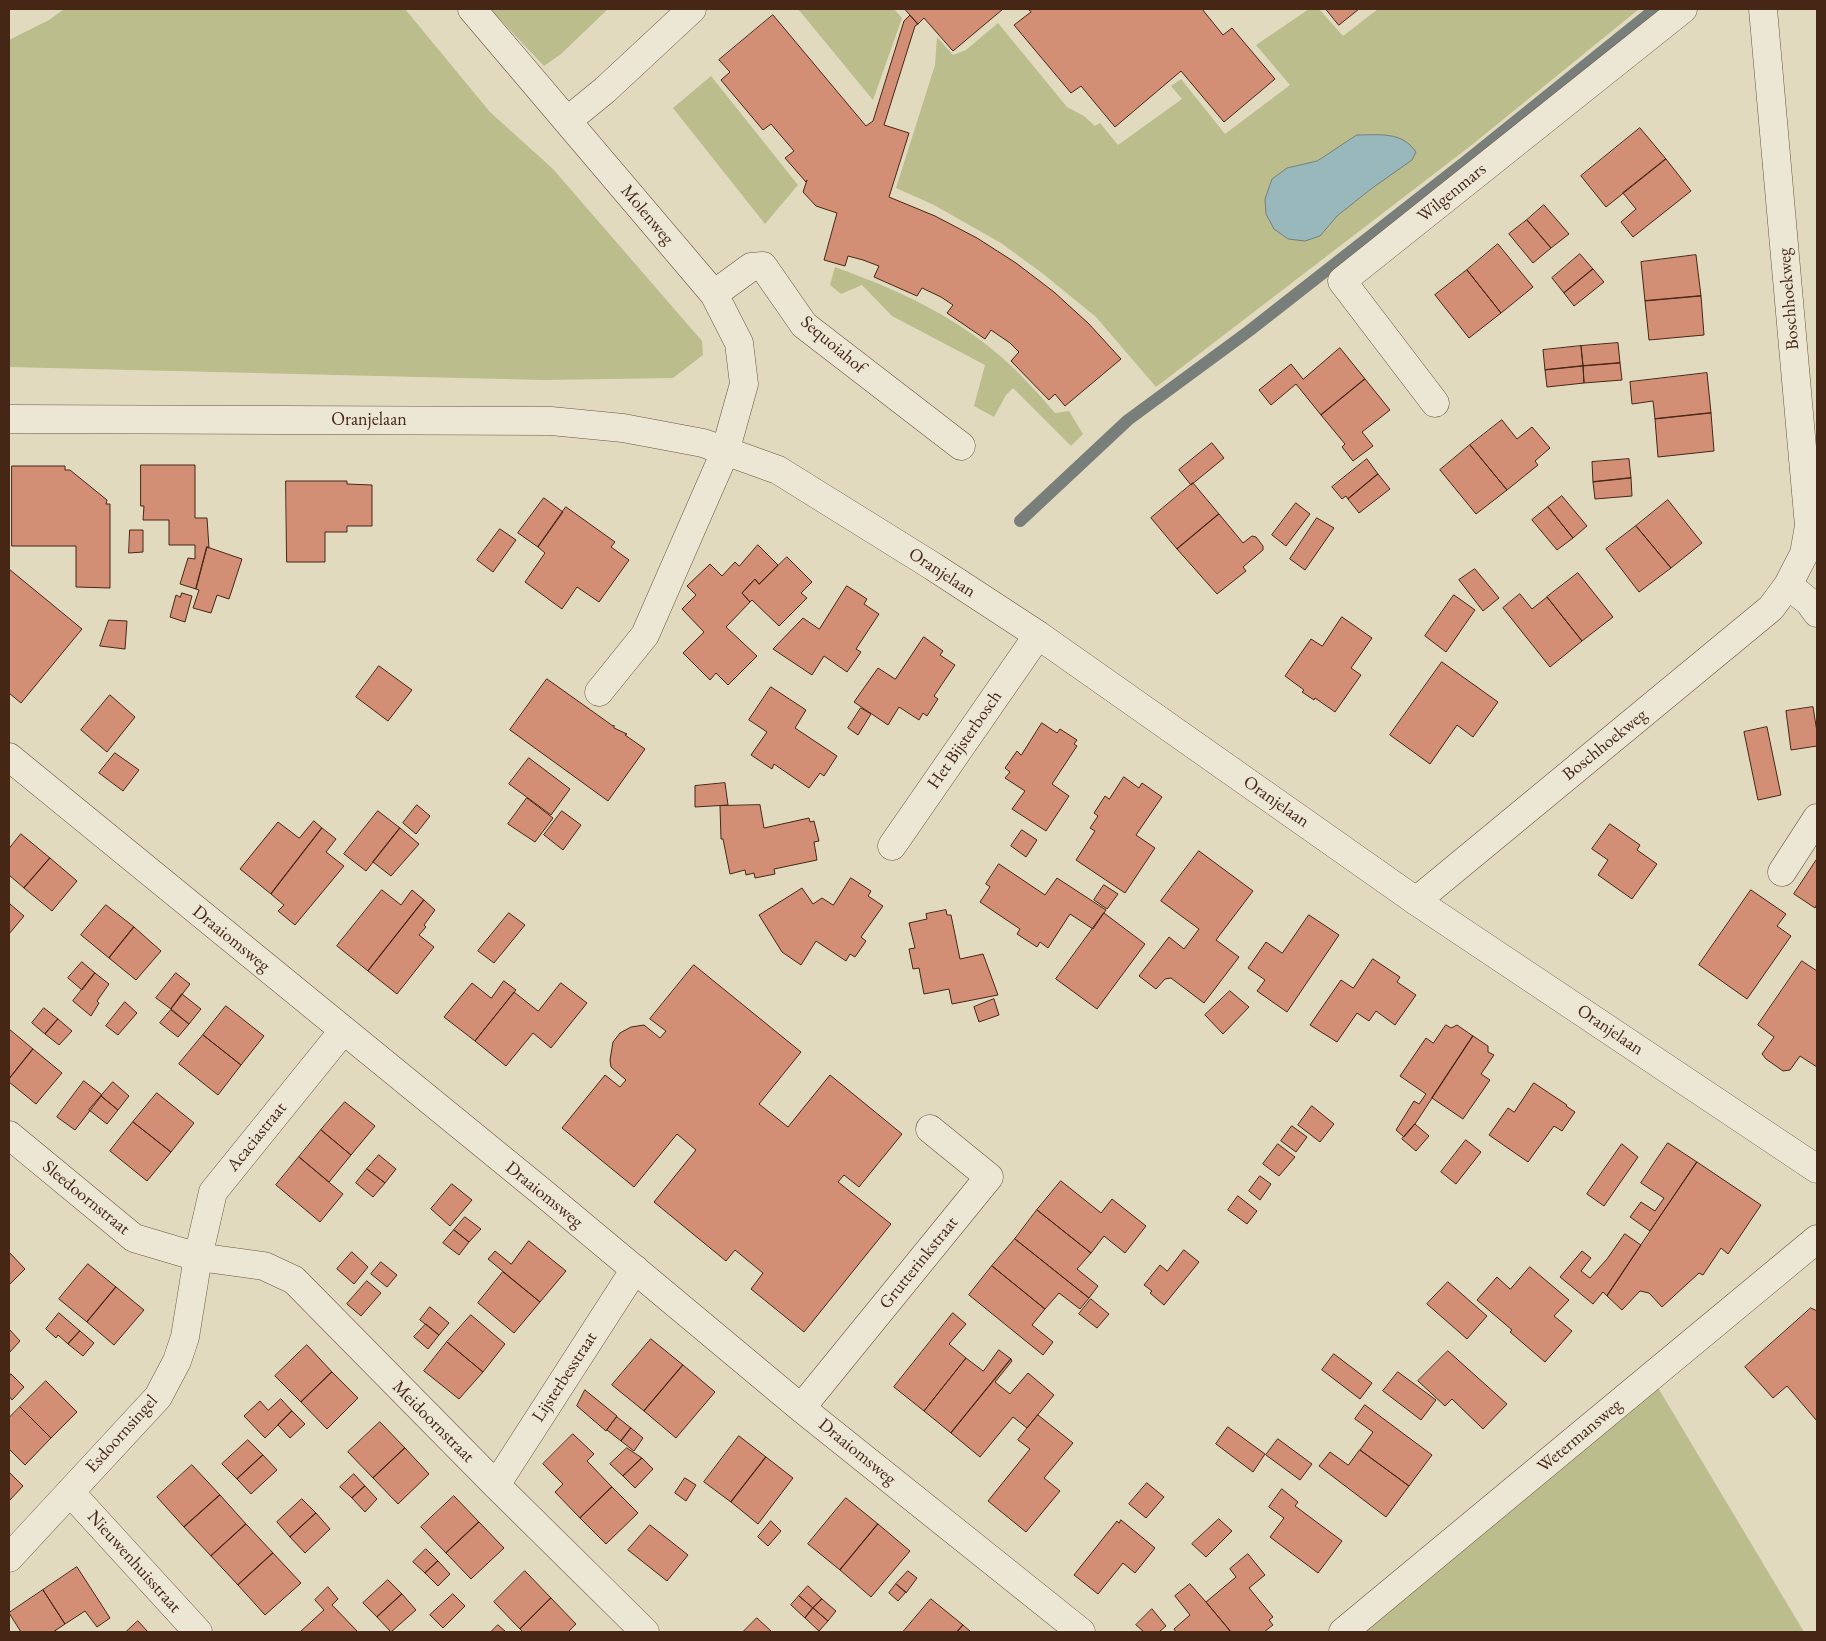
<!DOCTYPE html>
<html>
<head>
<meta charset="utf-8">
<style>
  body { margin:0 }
  #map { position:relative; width:1826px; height:1641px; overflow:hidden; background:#e2dabf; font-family:"EB Garamond",serif }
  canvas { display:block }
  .frame { position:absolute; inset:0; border:10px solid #462615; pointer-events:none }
</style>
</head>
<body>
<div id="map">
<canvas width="1826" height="1641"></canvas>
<div class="frame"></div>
</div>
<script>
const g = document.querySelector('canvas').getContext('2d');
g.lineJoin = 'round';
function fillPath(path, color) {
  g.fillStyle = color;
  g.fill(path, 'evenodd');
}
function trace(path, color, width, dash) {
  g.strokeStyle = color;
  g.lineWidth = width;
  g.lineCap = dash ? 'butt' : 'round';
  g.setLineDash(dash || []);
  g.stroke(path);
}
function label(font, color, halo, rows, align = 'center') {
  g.font = font + ' "EB Garamond",serif';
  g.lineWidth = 5;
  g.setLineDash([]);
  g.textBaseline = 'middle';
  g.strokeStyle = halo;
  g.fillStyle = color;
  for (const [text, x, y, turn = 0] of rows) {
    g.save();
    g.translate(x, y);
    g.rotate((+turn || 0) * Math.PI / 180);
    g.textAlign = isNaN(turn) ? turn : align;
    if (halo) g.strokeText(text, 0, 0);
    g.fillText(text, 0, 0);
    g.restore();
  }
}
fillPath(new Path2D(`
  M64 9H405L490 112 553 169 702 341 703 355 673 378 543 380 9 367V40L49 20Z
  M490 9H608L561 54 544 66Z
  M798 9H894L902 18 873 100Z
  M1309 9H1319L1343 36 1378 9H1639L1473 144 1156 387 1096 317 1042 273 1001 243 934 205 896 188 935 65 937 37 953 55 966 50 998 23 1067 107 1084 116 1095 126 1100 123 1118 145 1182 99 1171 86 1181 79 1225 134 1290 85 1256 45ZM1358 135 1371 189 1337 216 1320 236 1287 168 1317 161Z
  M711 76 798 185 765 224 673 108Z
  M835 267C893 288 952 314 999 355 1020 373 1037 392 1055 413L1069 411 1083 434 1071 446 1013 388 1006 395 994 417 974 406 985 365 892 316 862 285 841 294 830 285Z
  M1654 1381 1804 1632H1360Z`), '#bbbd8c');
const water = new Path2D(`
  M1357 135C1379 135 1402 131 1416 152L1412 160 1371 189 1337 216 1320 236 1305 241 1288 239 1274 229 1266 214 1265 199 1272 179 1287 168 1317 161Z`);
fillPath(water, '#99b8bc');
trace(water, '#787e79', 1);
trace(new Path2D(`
  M1020 521 1128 420 1249 331 1465 162 1655 9`), '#787e79', 12);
const building = new Path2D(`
  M905 9H1003L953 51 924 18 918 24Z
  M1028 9H1202L1223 35 1232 28 1275 79 1224 122 1181 71 1115 127 1081 86 1071 93 1014 25 1031 12Z
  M1326 9H1359L1339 25Z
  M773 15 866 126 873 121 904 21 910 15 918 24 915 26 884 125 909 133 889 197 935 216 977 238 1016 263 1054 292 1089 324 1121 359 1065 406 1055 394 1049 400 1011 361 1019 352 1010 343 991 330 985 339 947 313 953 305 941 297 922 288 917 296 874 277 879 266 863 260 848 256 845 266 824 260 837 213 816 206 803 192 807 180 806 182 785 158 794 151 771 124 763 130 721 80 730 72 719 60Z
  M1640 128 1666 159 1606 207 1581 176Z
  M1666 159 1691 191 1633 237 1621 222 1636 209 1623 193Z
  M1544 205 1569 234 1551 248 1527 220Z
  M1527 220 1551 248 1533 263 1509 234Z
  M1498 244 1533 287 1501 313 1467 270Z
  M1580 254 1593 269 1564 293 1552 278Z
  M1696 255 1701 296 1645 301 1641 262Z
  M1593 269 1604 282 1574 306 1564 293Z
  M1467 270 1501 313 1469 338 1435 295Z
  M1701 296 1704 335 1649 340 1645 301Z
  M1618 343 1620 363 1583 366 1581 346Z
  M1581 346 1583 366 1545 370 1543 350Z
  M1340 348 1365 379 1321 415 1296 384 1271 405 1259 390 1291 364 1303 379Z
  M1620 363 1622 380 1584 383 1583 366Z
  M1583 366 1584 383 1547 387 1545 370Z
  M1707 373 1711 413 1655 419 1653 401 1632 404 1630 382Z
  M1365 379 1390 410 1362 432 1373 446 1353 461 1342 447 1345 444 1321 415Z
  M1711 413 1714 451 1658 457 1655 419Z
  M1502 420 1517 439 1532 427 1550 448 1535 461 1538 465 1507 490 1470 445Z
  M1212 443 1224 458 1191 485 1179 470Z
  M1470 445 1507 490 1476 514 1440 470Z
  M1367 459 1378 474 1348 499 1346 496 1342 499 1332 487Z
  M1629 459 1631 478 1593 482 1592 462Z
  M141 465H195V518H207L209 548 207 547 196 589 180 584 188 558 195 559V545H169V520H143L144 506H141Z
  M12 466H65V470H70L107 500 106 504H110V588L76 587V546H12Z
  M1378 474 1390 489 1359 513 1348 499Z
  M1631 478 1632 496 1595 499 1593 482Z
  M286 481H347V484L372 485V526H347V532H325V562H287Z
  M1193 483 1219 514 1177 549 1151 518Z
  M1562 496 1587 526 1573 538 1548 507Z
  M544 498 563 512 538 547 518 533Z
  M1668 500 1702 543 1671 568 1636 526Z
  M1296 503 1310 514 1286 546 1272 535Z
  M566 507 615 542 611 547 629 560 599 602 577 587 562 609 525 582 545 553 538 547Z
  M1548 507 1573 538 1557 550 1532 520Z
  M1219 514 1243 543 1252 536 1256 537 1263 546V550L1243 567 1246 571 1217 594 1177 549Z
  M1317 518 1334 528 1305 570 1290 559Z
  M1636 526 1671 568 1639 592 1606 549Z
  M500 529 516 540 493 572 477 560Z
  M130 530H143V552L129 553Z
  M758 545 778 565 759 584 755 579 742 593 750 602 726 627 757 656 728 685 716 673 710 680 683 653 704 632 682 609 696 595 687 586 710 564 722 576 735 562 739 566Z
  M207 547 242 559 229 599 217 595 211 613 193 608 199 590 196 589Z
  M787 557 812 582 801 593 807 598 779 626 752 600 750 602 742 593 755 579 759 584Z
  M9 569 82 629 21 703 9 693Z
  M1475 569 1499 598 1483 611 1459 580Z
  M1578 573 1613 617 1582 641 1547 597Z
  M847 586 867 599 864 604 879 614 856 649 861 652 847 672 824 656 812 675 773 649 803 618 819 629Z
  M182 593 192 596 185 622 170 617 176 595 180 597Z
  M1520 594 1532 609 1547 597 1582 641 1550 667 1503 608Z
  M1454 595 1475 610 1446 652 1425 636Z
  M1342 617 1372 638 1351 668 1361 675 1335 712 1315 698 1314 700 1302 692 1304 690 1285 676 1311 639 1322 646Z
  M109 620 127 621 125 649 100 646Z
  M924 637 943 651 940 655 955 665 934 696 938 699 927 716 923 713 919 720 899 707 888 725 854 702 878 668 895 679Z
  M1442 662 1498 702 1473 737 1457 725 1430 764 1390 735Z
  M379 666 412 690 388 721 356 697Z
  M547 679 613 726 614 725V728L627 734 625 735 645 749 608 801 510 730Z
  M771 687 806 710 795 728 837 756 824 776 820 773 809 788 774 764 772 769 751 755 767 732 749 720Z
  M110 695 135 717 107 752 81 730Z
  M1813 707 1817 732V746L1791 750 1786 711Z
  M861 708 871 714 858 735 848 728Z
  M1042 723 1057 733 1060 729 1077 740 1074 744 1077 746 1052 784 1069 796 1046 831 1012 809 1025 791 1005 778 1010 772 1005 768 1017 751 1021 755Z
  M1767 727 1781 795 1758 800 1744 732Z
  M115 753 139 770 123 791 99 773Z
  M529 758 570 789 551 815 509 784Z
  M1124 777 1139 788 1142 783 1162 797 1136 835 1155 848 1125 893 1076 860 1095 831 1090 828 1098 816 1094 813 1105 796 1109 799Z
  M725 783 728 805 695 807V786Z
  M527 798 553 818 535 842 508 824Z
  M417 805 430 816 416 834 403 823Z
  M760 805 764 828 809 818 810 822 814 821 819 841 814 842 817 860 774 869 775 874 755 878 754 873 746 875 745 870 730 874 723 839H721L720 806Z
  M378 811 400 828 366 871 344 854Z
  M562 811 581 825 563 850 544 835Z
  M314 821 322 828 271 894 240 869 278 822 299 838Z
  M1610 824 1640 845 1637 850 1657 864 1632 899 1598 875 1608 860 1592 849Z
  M322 828 336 839 326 852 344 866 295 925 278 911 284 905 271 894Z
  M400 828 419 844 391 876 373 862Z
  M1022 830 1037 840 1026 857 1011 846Z
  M21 834 50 858 24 888 9 875V849Z
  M1199 851 1253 891 1216 940 1239 957 1204 1003 1171 978 1165 979 1156 989 1139 976 1169 937 1184 949 1199 929 1161 901Z
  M50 858 77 881 52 911 24 888Z
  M1817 859V904L1815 908 1794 894Z
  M999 864 1045 895 1057 878 1106 910 1093 929 1070 914 1048 948 1040 942 1037 947 1017 934 1020 929 980 902 990 887 986 884Z
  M851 878 871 891 868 896 883 906 861 937 866 941 855 957 850 954 846 961 816 941 801 965 782 952 759 915 802 888 813 904 822 898 833 905Z
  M1104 885 1118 894 1107 909 1094 900Z
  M382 890 401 905 412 890 424 900 368 971 337 946Z
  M1751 890 1786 914 1777 926 1791 936 1747 999 1699 965Z
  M424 900 435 910 424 925 426 927 419 935 434 947 397 994 368 971Z
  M10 904 24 916 9 934V906Z
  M106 905 134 927 109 958 81 935Z
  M946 910 947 915H951L960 959 983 954 998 995 952 1004 949 989 924 994 919 968 913 969 909 949 915 948 909 923 927 919 926 914Z
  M509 913 525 925 494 963 478 951Z
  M1104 913 1145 944 1097 1009 1056 979Z
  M1309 915 1339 935 1287 1012 1257 991 1265 980 1248 968 1266 942 1282 953Z
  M134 927 161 951 136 980 109 958Z
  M1373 959 1400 977 1397 982 1416 995 1395 1025 1376 1011 1369 1021 1357 1013 1337 1042 1310 1025 1341 980 1353 988Z
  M1802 961 1817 971V1067L1800 1056 1790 1070 1783 1071 1766 1059 1762 1054 1774 1037 1758 1025Z
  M82 962 95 973 82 990 68 978Z
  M694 965 801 1052 759 1104 788 1127 830 1075 902 1134 859 1187 844 1175 838 1182 891 1224 804 1332 751 1289 763 1273 735 1250 726 1261 654 1202 696 1150 677 1134 634 1187 562 1128 605 1075 620 1087 626 1080 611 1067 610 1060 613 1042 620 1033 631 1027 644 1025 660 1038 666 1031 650 1019Z
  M95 973 109 984 97 1001 99 1003 91 1016 73 1001Z
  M176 973 190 984 171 1009 156 998Z
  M504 981 516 990 475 1041 444 1017 472 983 491 998Z
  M561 983 587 1003 551 1048 533 1033 506 1066 475 1041 514 992 538 1011Z
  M1230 991 1249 1007 1223 1034 1205 1015Z
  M182 994 201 1009 189 1024 171 1009Z
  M994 999 999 1015 979 1022 974 1007Z
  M125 1002 137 1013 118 1035 106 1026Z
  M226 1006 264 1036 241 1065 203 1035Z
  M44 1008 58 1019 45 1034 32 1023Z
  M171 1010 189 1024 178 1037 160 1023Z
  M58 1019 72 1031 59 1045 45 1034Z
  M1446 1025 1451 1028 1457 1025 1473 1036 1415 1124 1404 1137 1396 1130 1414 1101 1419 1104 1426 1094 1400 1076 1426 1038 1433 1043Z
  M9 1029 33 1049 9 1079Z
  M203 1035 241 1065 218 1095 179 1064Z
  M1473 1036 1488 1046V1052L1494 1055 1481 1074 1490 1080 1463 1119 1432 1098Z
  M33 1049 62 1073 36 1104 9 1082V1079Z
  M84 1081 102 1095 75 1130 57 1117Z
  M113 1082 129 1096 118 1110 101 1096Z
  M1534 1083 1567 1105 1566 1106 1575 1112 1562 1131 1554 1126 1528 1162 1489 1135 1508 1108 1514 1112Z
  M157 1093 194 1123 171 1152 133 1122Z
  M101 1096 118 1110 107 1124 89 1110Z
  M345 1102 375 1126 351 1155 321 1130Z
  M1312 1106 1334 1124 1320 1142 1298 1125Z
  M133 1122 171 1152 147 1181 110 1151Z
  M1415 1124 1429 1136 1416 1151 1402 1139Z
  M1292 1126 1307 1137 1296 1152 1281 1141Z
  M321 1130 351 1155 329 1182 299 1157Z
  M1466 1140 1481 1152 1456 1184 1441 1172Z
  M1668 1143 1697 1162 1650 1231 1630 1217 1641 1202 1655 1211 1664 1198 1641 1183Z
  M1278 1144 1295 1157 1279 1176 1263 1164Z
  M1622 1144 1638 1157 1604 1206 1587 1194Z
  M379 1155 396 1169 385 1183 367 1169Z
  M299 1157 343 1194 320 1222 276 1185Z
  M1697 1162 1761 1205 1728 1254 1721 1248 1703 1275 1699 1273 1662 1307 1649 1293 1640 1291 1622 1310 1607 1296Z
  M367 1169 385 1183 373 1197 356 1183Z
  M1260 1176 1271 1184 1260 1200 1249 1191Z
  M1061 1181 1101 1213 1112 1199 1146 1226 1125 1253 1104 1236 1091 1253 1037 1210Z
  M452 1184 472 1200 450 1226 431 1209Z
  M1238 1196 1257 1211 1247 1224 1228 1210Z
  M1037 1210 1091 1253 1077 1269 1098 1286 1089 1298 1015 1239Z
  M465 1217 481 1229 469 1242 454 1230Z
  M454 1230 469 1242 459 1255 443 1243Z
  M1625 1234 1641 1245 1607 1296 1603 1292 1593 1304 1560 1277 1582 1251 1591 1258 1581 1271 1590 1278 1607 1259Z
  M1015 1239 1089 1298 1080 1309 1059 1293 1045 1309 992 1266Z
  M529 1241 566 1271 540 1302 488 1259 495 1251 511 1264Z
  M1184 1250 1199 1262 1164 1305 1150 1293 1152 1291 1144 1285 1160 1265 1167 1271Z
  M9 1252 25 1269 9 1285Z
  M352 1252 368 1267 354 1284 337 1269Z
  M381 1262 397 1275 387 1287 371 1274Z
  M88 1264 116 1287 87 1322 59 1299Z
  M992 1266 1045 1309 1032 1325 1053 1342 1043 1355 969 1295Z
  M1530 1267 1569 1300 1554 1316 1572 1331 1545 1362 1510 1332 1512 1330 1477 1300 1497 1277 1510 1289Z
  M503 1272 540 1302 514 1333 478 1303Z
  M367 1281 381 1293 361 1316 347 1304Z
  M1448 1282 1487 1316 1467 1339 1427 1304Z
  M116 1287 144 1310 114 1345 87 1322Z
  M1091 1299 1109 1314 1097 1328 1079 1314Z
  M430 1307 449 1323 439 1335 420 1320Z
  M1811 1308 1817 1311V1421L1787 1386 1773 1398 1745 1367Z
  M59 1313 80 1331 68 1344 58 1335 56 1338 46 1329Z
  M953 1313 966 1324 949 1344 966 1358 924 1411 894 1387Z
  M471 1315 505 1344 483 1372 447 1342Z
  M426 1324 439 1335 428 1349 414 1337Z
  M9 1329 20 1341 9 1353Z
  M80 1331 94 1343 83 1356 68 1344Z
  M651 1339 683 1365 644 1411 612 1385Z
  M447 1342 483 1372 459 1399 424 1371Z
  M307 1345 332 1372 301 1402 275 1376Z
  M999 1350 1011 1359 951 1433 924 1411 966 1358 983 1371Z
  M1448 1351 1507 1404 1483 1429 1452 1399 1445 1406 1418 1381Z
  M1334 1354 1372 1383 1360 1399 1322 1370Z
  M1011 1359 1012 1361 995 1382 1010 1394 1028 1373 1054 1395 1027 1428 1013 1417 980 1457 951 1433Z
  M683 1365 715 1392 676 1438 644 1411Z
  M332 1372 358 1398 327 1429 301 1402Z
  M1398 1372 1436 1400 1421 1420 1383 1391Z
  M11 1374 24 1387 12 1400 9 1396V1377Z
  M46 1381 77 1412 51 1438 20 1407Z
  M585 1390 617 1416 606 1431 577 1406Z
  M281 1399 292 1411 265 1438 244 1416 260 1401 268 1410Z
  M1365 1405 1432 1455 1409 1486 1360 1450 1373 1432 1355 1419Z
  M20 1407 51 1438 25 1465 9 1449V1418Z
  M292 1411 305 1424 290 1438 278 1425Z
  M1038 1415 1073 1443 1044 1478 1060 1491 1026 1532 988 1501 1030 1449 1018 1440Z
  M617 1417 631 1428 621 1441 607 1430Z
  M380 1422 405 1448 373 1478 348 1452Z
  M1228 1427 1265 1454 1253 1472 1216 1444Z
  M631 1428 643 1438 634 1451 621 1441Z
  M573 1434 594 1454 587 1461 612 1487 580 1518 555 1492 563 1484 543 1464Z
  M739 1436 766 1457 731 1502 704 1482Z
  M1278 1439 1312 1464 1300 1480 1266 1455Z
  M248 1440 263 1455 237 1479 222 1464Z
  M405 1448 429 1474 398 1504 373 1478Z
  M627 1448 642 1458 623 1476 610 1464Z
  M1360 1450 1409 1486 1386 1517 1319 1466 1330 1452 1348 1465Z
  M263 1455 277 1470 251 1494 237 1479Z
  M766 1457 793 1478 758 1524 731 1502Z
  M642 1458 653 1469 635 1488 623 1476Z
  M192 1465 220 1495 184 1527 157 1497Z
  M9 1472 23 1486 9 1501Z
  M354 1474 365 1486 352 1498 340 1487Z
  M685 1478 696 1485 686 1501 675 1493Z
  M1147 1483 1164 1497 1146 1518 1129 1504Z
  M365 1486 377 1499 365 1512 352 1498Z
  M612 1487 638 1513 606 1544 580 1518Z
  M1282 1489 1298 1502 1295 1506 1342 1541 1318 1573 1270 1537 1284 1518 1269 1507Z
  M220 1495 246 1524 211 1556 184 1527Z
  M454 1496 479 1522 446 1553 421 1527Z
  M846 1498 878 1524 840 1570 808 1544Z
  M302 1499 316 1513 290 1537 277 1522Z
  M316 1513 330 1529 305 1553 290 1537Z
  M1219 1519 1232 1531 1206 1557 1192 1544Z
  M1121 1520 1155 1548 1135 1573 1123 1563 1098 1594 1074 1575 1117 1521 1119 1523Z
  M771 1521 781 1531 768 1546 758 1537Z
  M479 1522 504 1548 471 1579 446 1553Z
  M246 1524 273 1553 238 1585 211 1556Z
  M878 1524 910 1551 871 1597 840 1570Z
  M650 1525 688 1555 667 1581 628 1550Z
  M426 1549 438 1561 425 1573 413 1562Z
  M273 1553 301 1583 265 1615 238 1585Z
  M1248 1554 1265 1575 1249 1588 1273 1617 1269 1620 1273 1625 1264 1632H1231L1206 1602 1236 1577 1230 1569Z
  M438 1561 450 1574 438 1586 425 1573Z
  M77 1567 110 1618 97 1627 85 1611 65 1624 43 1590Z
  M525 1571 551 1598 520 1629 494 1602Z
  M908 1571 917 1578 906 1593 896 1584Z
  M388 1580 402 1594 377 1617 363 1603Z
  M896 1584 906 1592 898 1601 889 1593Z
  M1190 1584 1206 1602 1231 1632H1176L1174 1629 1190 1615 1175 1596Z
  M808 1586 822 1599 813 1608 799 1596Z
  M328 1587 338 1599 332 1605 358 1632H300L324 1610 315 1600Z
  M43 1590 65 1624 53 1632H21L9 1613Z
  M402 1594 416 1610 391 1632 377 1617Z
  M453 1594 465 1606 443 1628 430 1615Z
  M799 1596 813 1608 805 1618 791 1605Z
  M551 1598 576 1624 568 1632H523L520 1629Z
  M822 1599 836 1611 828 1621 813 1608Z
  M931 1599 963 1625 957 1632H903Z
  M813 1608 828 1621 819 1631 805 1618Z
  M1152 1609 1166 1626 1159 1632H1144L1136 1625Z
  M757 1618 772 1632H743Z
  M138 1621 148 1632H126Z
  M498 1625 506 1632H491Z
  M963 1625 971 1632H957Z`);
fillPath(building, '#d38f76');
trace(building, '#462615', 1);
const minor = new Path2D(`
  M472 9 714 294 739 343 744 384 725 452 645 635 599 692
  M567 121 605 90 692 9
  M714 294 751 267 763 266 804 325 961 446
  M1435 403 1342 281 1683 9
  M1788 585 1809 602 1817 613
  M9 757 542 1192 801 1408 1081 1632
  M892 846 1038 635
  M1782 872 1817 818
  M1416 901 1771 608 1788 585 1804 554 1809 526 1763 9
  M9 1135 134 1238 198 1257 264 1266 294 1280 496 1485 645 1632
  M801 1408 989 1177 930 1129
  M496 1485 635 1269
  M70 1492 198 1632
  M9 1558 158 1397 177 1361 185 1337 198 1257 213 1192 343 1031`);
const tertiary = new Path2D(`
  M9 419 551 421 623 428 703 443 778 470 934 567 1038 635 1416 901 1817 1169
  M1343 1632 1817 1239`);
trace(minor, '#6d5340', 29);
trace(tertiary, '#6d5340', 29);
trace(minor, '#ece7d5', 28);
trace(tertiary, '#ece7d5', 28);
label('18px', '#462615', '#ece7d5', [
  ["Wilgenmars",1452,193,-39],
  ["Molenweg",647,215,50],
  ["Boschhoekweg",1789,299,-95],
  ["Sequoiahof",833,345,40],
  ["Oranjelaan",369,420],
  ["Oranjelaan",942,573,33],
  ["Het Bijsterbosch",965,740,-55],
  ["Boschhoekweg",1605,745,-39],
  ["Oranjelaan",1276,802,35],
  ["Draaiomsweg",231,939,39],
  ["Oranjelaan",1610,1030,34],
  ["Acaciastraat",257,1137,-51],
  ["Draaiomsweg",544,1195,39],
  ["Sleedoornstraat",86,1198,39],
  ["Grutterinkstraat",919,1263,-51],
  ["Lijsterbesstraat",565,1377,-57],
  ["Meidoornstraat",433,1422,45],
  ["Esdoornsingel",122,1434,-48],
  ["Wetermansweg",1580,1436,-40],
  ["Draaiomsweg",857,1452,39],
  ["Nieuwenhuisstraat",134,1562,48]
]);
</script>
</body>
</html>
